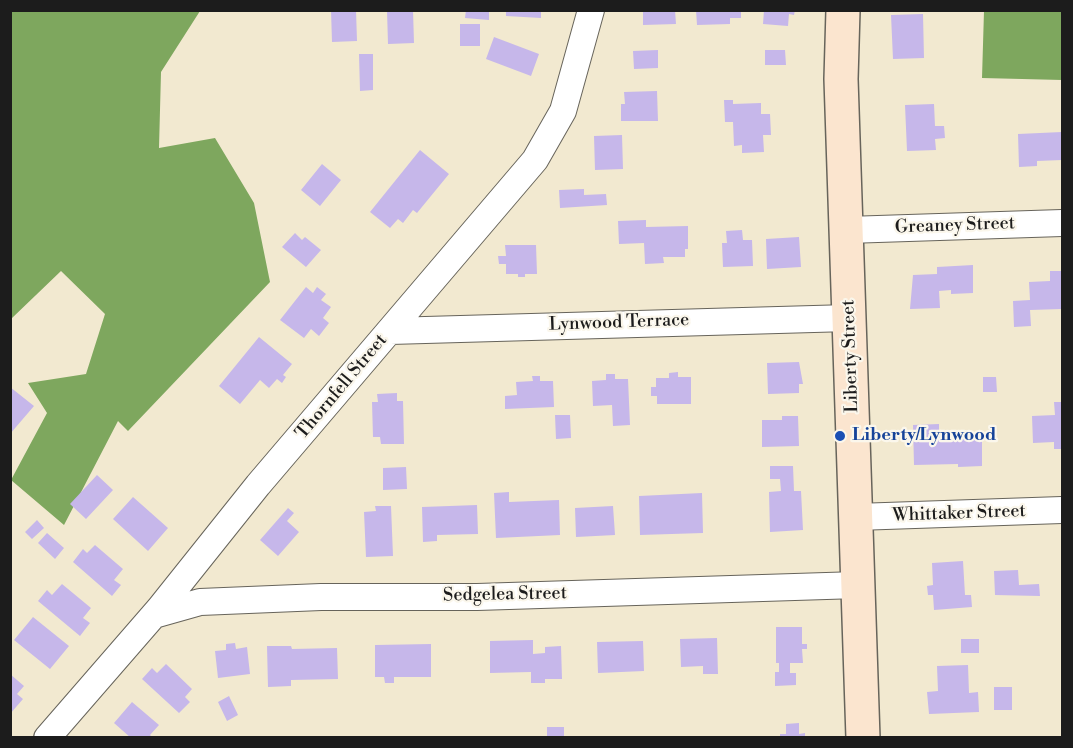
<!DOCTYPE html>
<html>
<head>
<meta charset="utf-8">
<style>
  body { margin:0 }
  #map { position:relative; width:1073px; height:748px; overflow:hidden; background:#f2e9d0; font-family:"Libre Bodoni",serif }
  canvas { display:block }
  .frame { position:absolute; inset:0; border:12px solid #1c1c1c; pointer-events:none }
</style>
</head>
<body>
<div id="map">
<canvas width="1073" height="748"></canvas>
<div class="frame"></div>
</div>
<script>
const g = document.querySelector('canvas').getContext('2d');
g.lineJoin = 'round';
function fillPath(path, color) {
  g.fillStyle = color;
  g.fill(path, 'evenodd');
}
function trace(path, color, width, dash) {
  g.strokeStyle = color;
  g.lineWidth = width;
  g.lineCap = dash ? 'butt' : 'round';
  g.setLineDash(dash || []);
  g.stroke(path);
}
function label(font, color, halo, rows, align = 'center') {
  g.font = font + ' "Libre Bodoni",serif';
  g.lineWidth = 4.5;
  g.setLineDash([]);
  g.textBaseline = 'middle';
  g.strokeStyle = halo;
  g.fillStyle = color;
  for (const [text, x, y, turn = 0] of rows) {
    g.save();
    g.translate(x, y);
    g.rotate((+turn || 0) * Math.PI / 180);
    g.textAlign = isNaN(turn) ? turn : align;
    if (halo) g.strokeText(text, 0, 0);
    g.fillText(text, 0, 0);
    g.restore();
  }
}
fillPath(new Path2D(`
  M11 11H200L161 72 159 148 215 138 254 203 270 282 128 431 118 421 64 525 11 480 47 413 28 383 86 374 105 314 61 271 11 319Z
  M984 11H1062V80L982 78Z`), '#7ea75e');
fillPath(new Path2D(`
  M331 10H356L357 41 332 42Z
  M387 10H413L414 43 388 44Z
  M466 10H489V20L465 18Z
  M506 10H541V18L506 16Z
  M643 10H675L676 24 643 25Z
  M696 10H741V18H730V24L697 25Z
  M764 10H795L794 15 789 14 788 26 763 24Z
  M923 14 924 58 893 59 891 15Z
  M460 24H480V46H460Z
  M494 37 539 54 531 76 486 59Z
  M658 50V68L634 69 633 51Z
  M765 50H785L786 65H765Z
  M359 54H373V90L360 91Z
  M657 91 658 121H621V104H625L624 92Z
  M724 100H733V104L761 103V114H770L771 135H763L764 152 742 153V145L734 146 733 122H725Z
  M934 104 935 126H944L945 138 935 139 936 150 907 151 905 105Z
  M1062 132V160L1037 161V166L1019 167 1018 134Z
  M622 135 623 169 595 170 594 136Z
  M420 150 449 174 417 213 413 210 403 223 398 219 390 228 370 212Z
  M322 164 341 180 320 206 301 190Z
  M584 189V195L606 194 607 205 560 208 559 190Z
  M646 220V227L688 226V249H685V257H663L664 263 645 264 644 243 619 244 618 221Z
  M742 230 743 240H752L753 266 723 267 722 243H727L726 231Z
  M295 233 302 240 305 237 321 250 306 267 282 247Z
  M799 237 801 267 767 269 766 239Z
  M505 245H536L537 274H525V277H518V274H506V264H499L498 256H506Z
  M973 265V293L951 294V290L939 291 940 308 910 309 913 275 937 274V267Z
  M1050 271H1062V309L1030 310 1031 326 1014 327 1013 301 1030 300 1029 282 1050 281Z
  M306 287 313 293 317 287 326 294 321 300 331 307 323 318 329 323 319 336 311 329 304 338 280 320Z
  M259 337 292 364 283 375 286 377 282 383 277 379 269 388 260 380 240 404 219 386Z
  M799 362 803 384H799V393L768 394 767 363Z
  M678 372V377H691V404H657V396H651V387H656V378H669V373Z
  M606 374H615V379H628L630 425 613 426 612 405 593 406 592 381 606 380Z
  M532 376H540V381H553L554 407 505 409V396L517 395 516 382 533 381Z
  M983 377H996L997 392H983Z
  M10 387 34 406 10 434Z
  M397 393V401H403L404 444H381L380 437H373L372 402H378L377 394Z
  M1054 402H1062V449H1054V442L1033 443 1032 416 1055 415Z
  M555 415H570L571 438 556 439Z
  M782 416H798L799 446 762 447V420H782Z
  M939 424V436L943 435V439L982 438V466L958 467V464L914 465 913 425Z
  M770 466H793L794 491H801L803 530 770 532 769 492 781 491 780 479H770Z
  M406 467 407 489 383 490V468Z
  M97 475 113 490 86 519 70 504Z
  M509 492V502L559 500 560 535 496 538 494 493Z
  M702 493 703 533 640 535 639 496Z
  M133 497 168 528 148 551 113 519Z
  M477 505 478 534 437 535V541L423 542 422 507Z
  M375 506H391L393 556 366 557 364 512 376 511Z
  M613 506 615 535 576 537 575 508Z
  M288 508 294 513 287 521 299 532 278 556 260 540Z
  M37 520 44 528 32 539 25 532Z
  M47 533 64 548 55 559 38 543Z
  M95 545 123 569 114 580 121 585 112 596 73 562 83 549 87 553Z
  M963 561 965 595H971L972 607 934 610 933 595H928L927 586 933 585 932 563Z
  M1018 570 1019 585 1039 584 1040 596 995 595 994 571Z
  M62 584 91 608 83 618 90 623 80 636 38 601 47 590 52 595Z
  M33 617 69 646 50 669 14 640Z
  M776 627H802V644H807V649H802L803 663H790V673H796V685L775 686V672H779V663H776Z
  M717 638 718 674H703V666L681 667 680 639Z
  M961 639H979V653H961Z
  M533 640V654L545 653V647L561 646 562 679H545V683H531V672L490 673V641Z
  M643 641 644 671 598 673 597 642Z
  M235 643 236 649 247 647 250 674 218 678 215 651 226 650V644Z
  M431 644V677H394V683H385L384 677H375V645Z
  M267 646H291L292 649 337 648 338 679 291 680V686L268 687Z
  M166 664 192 689 185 697 190 702 179 713 142 679 152 668 157 673Z
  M968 665 969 693 978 692 979 712 929 714 927 692 938 691 937 666Z
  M10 674 24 686 17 694 23 699 10 714Z
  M994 687H1012V710H994Z
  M229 696 238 715 227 721 218 702Z
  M132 702 159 725 150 735 153 738H131L114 723Z
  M799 723V734L805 733V738H780V734H786V724Z
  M547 727H564V738H547Z`), '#c6b7ea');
const street = new Path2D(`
  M847 230 1062 223
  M390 331 849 318
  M856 517 1062 510
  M154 615 200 602 321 597H477L858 585
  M47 738 159 609 258 485 535 160 563 111 591 10`);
const secondary = new Path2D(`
  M843 10 841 79 863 738`);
trace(street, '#67645b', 28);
trace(secondary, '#67645b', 36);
trace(street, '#fff', 26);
trace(secondary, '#fbe5cf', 33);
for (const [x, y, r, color] of [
  [840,436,6,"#1a4fb4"]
]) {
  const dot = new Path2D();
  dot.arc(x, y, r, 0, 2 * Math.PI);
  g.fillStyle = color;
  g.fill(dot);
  trace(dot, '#fbf7ec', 2);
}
label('18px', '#1c1c1c', '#fbf7ec', [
  ["Greaney Street",955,226,-2],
  ["Lynwood Terrace",619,323,-2],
  ["Liberty Street",851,356,-92],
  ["Thornfell Street",342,387,-50],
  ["Whittaker Street",959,514,-2],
  ["Sedgelea Street",505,595,-1]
]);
label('bold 18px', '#164399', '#fbf7ec', [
  ["Liberty/Lynwood",852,436]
], 'left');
</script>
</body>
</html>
